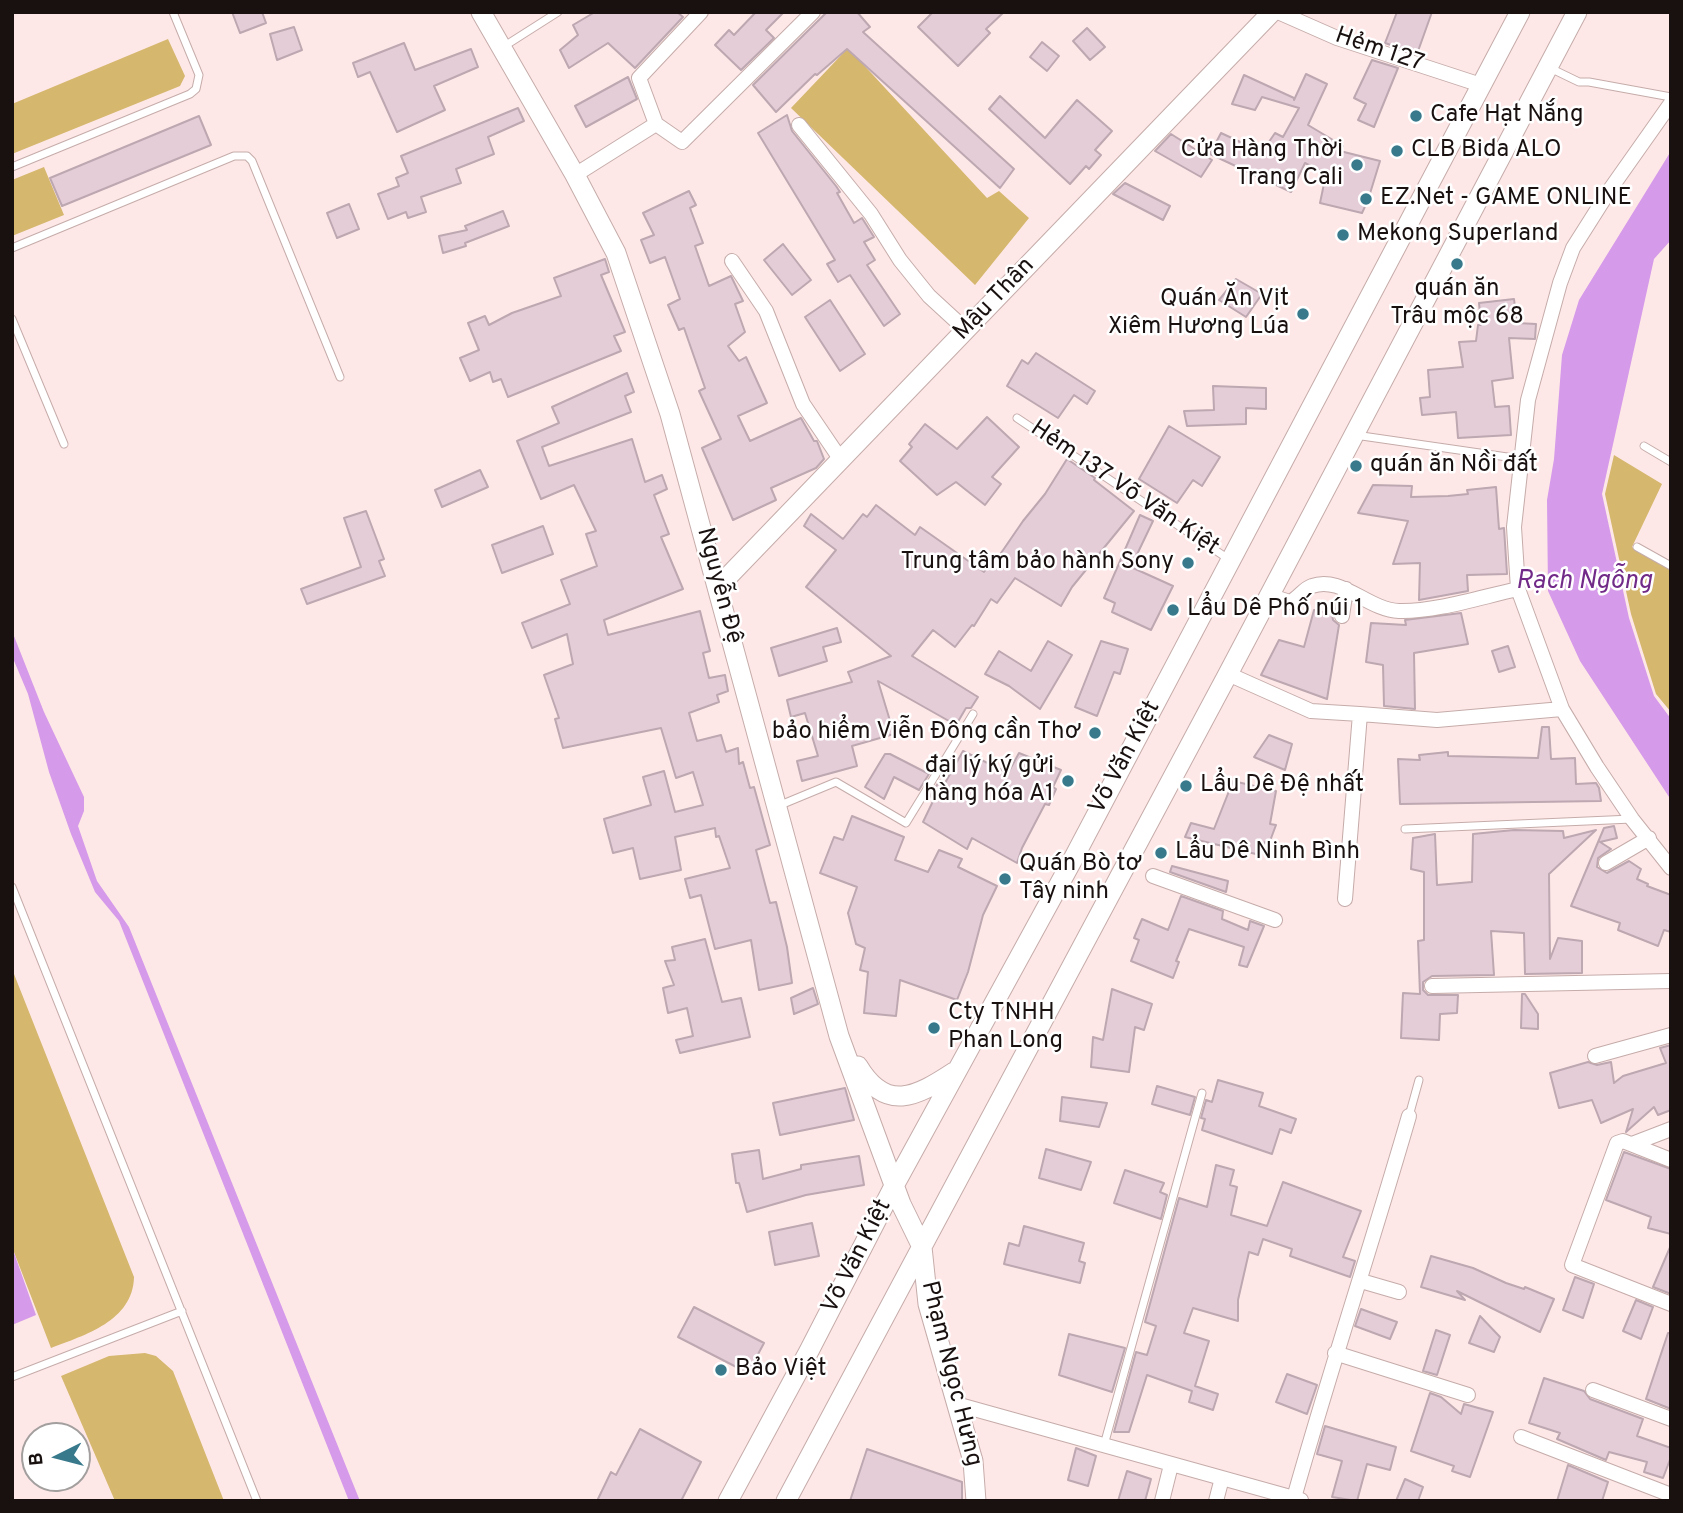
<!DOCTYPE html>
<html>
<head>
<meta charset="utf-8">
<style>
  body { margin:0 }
  #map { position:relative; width:1683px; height:1513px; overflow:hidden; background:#fee8e7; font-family:Overpass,sans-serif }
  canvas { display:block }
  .frame { position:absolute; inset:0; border:14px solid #191010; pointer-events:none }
  .north { position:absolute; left:21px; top:1422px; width:70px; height:70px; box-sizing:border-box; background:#fff; border:2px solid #a39f9f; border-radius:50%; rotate:264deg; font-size:19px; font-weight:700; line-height:28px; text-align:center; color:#191010 }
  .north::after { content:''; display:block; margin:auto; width:24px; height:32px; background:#38798c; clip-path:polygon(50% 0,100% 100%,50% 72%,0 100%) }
</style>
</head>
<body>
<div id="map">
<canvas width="1683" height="1513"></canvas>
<div class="frame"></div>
<div class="north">B</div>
</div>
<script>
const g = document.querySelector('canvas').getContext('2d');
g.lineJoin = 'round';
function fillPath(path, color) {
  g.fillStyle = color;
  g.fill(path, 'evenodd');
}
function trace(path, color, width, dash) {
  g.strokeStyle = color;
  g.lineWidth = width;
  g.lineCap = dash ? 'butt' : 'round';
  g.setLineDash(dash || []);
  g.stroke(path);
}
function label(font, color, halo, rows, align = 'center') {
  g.font = font + ' Overpass,sans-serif';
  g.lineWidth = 5;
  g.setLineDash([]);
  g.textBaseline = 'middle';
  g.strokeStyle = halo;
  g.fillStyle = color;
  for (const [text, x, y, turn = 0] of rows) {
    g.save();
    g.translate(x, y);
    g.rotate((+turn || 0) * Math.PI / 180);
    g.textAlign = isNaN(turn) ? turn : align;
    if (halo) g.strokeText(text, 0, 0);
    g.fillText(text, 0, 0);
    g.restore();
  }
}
fillPath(new Path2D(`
  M168 39 185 76 180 86 12 154V104Z
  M848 48 987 198 999 191 1029 218 975 285 791 108Z
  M44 167 64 215 12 236V180Z
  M1614 455 1662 484 1632 547 1671 570V712L1656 694 1631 614 1605 494Z
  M12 969 134 1277C133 1321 85 1335 51 1348L12 1247Z
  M145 1353 156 1356 173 1371 224 1501H115L61 1376 109 1356Z`), '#d5b76e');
fillPath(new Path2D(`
  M1671 151V240L1654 259 1602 494 1629 618 1654 696 1671 719V800L1580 661 1548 591 1547 500 1554 459 1562 355 1579 300Z
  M12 631 44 712 84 797V811L78 826 97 881 129 927 360 1501H349L119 921 95 892 71 834 49 772 28 694 12 656Z
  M12 1247 36 1315 12 1325Z`), '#d59ae9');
const building = new Path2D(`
  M232 12H262L266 23 240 33Z
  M595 12H677L683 17 635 68 608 43 569 68 560 50 578 35 573 25Z
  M756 12H784L766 30 774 38 741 70 715 45 729 30 734 35Z
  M827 12H857L870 27 863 32 1014 169 1000 188 847 49 817 75 815 74 776 112 753 85Z
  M933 12H1004L986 29 990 33 958 66 918 27Z
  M1397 12H1432L1417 54 1385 43Z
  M294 27 302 50 277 60 270 34Z
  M1087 28 1105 47 1090 60 1073 41Z
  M1042 42 1059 56 1047 71 1030 57Z
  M404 43 415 70 471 49 478 67 434 86 445 110 397 132 370 72 358 77 353 63Z
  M1372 60 1398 68 1374 127 1358 120 1366 104 1354 98Z
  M1306 74 1327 84 1308 125 1343 146 1340 151 1380 161 1368 200 1362 213 1320 203 1326 174 1305 163 1291 192 1210 154 1221 133 1262 152 1275 133 1283 137 1299 108 1262 97 1255 110 1232 104 1244 75 1294 98V100Z
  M628 77 637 99 586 127 575 106Z
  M1000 96 1045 138 1077 100 1112 131 1095 150 1101 155 1089 169 1086 166 1070 184 989 109Z
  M518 108 524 121 488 137 494 154 456 169 461 183 421 197 426 212 408 218 406 212 388 219 378 194 399 186 396 178 408 173 401 156Z
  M787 115 792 131 836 186 840 192 837 193 854 223 862 218 874 237 864 242 875 260 867 265 900 314 884 326 850 275 838 282 827 264 835 260 758 133Z
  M199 116 211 145 62 206 50 178Z
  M1171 134 1212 160 1201 177 1155 151Z
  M1125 183 1170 206 1163 220 1113 194Z
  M689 191 696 205 690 208 703 243 695 246 709 286 731 276 743 301 735 304 745 332 728 346 739 361 746 357 767 403 738 416 750 441 801 418 814 441H817L824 459 816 468 771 488 776 500 733 520 702 448 721 439 699 391 705 388 684 328 679 330 668 305 680 299 665 257 650 263 641 240 654 235 643 213Z
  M349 204 359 229 337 238 327 213Z
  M503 211 509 226 465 243 466 246 443 253 439 236 467 230 465 226Z
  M783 244 811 280 792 295 764 260Z
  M605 259 609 272 601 275 625 332 614 336 621 351 508 397 501 379 493 382 490 372 470 381 460 358 479 350 468 323 485 316 489 325 512 313 561 296 554 278Z
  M1236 279 1262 294 1246 317 1219 300Z
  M1514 299 1517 323 1536 324 1535 339 1509 338 1513 378 1492 381 1495 407 1509 406 1511 435 1458 438 1456 412 1422 415 1420 398 1430 397 1428 370 1463 367 1459 342 1476 341 1478 325H1481L1479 303Z
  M830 300 865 354 840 371 805 317Z
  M1036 353 1095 391 1087 404 1074 395 1058 418 1007 386 1022 360 1028 364Z
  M627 373 634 392 625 396 631 412 542 447 549 466 632 439 645 482 662 475 667 489 654 495 669 534 661 537 683 589 604 620 608 635 700 611 710 651 703 653 709 678 725 675 728 691 717 695 719 702 689 713 697 741 721 735 726 752 738 748 739 764 743 762 750 788 754 787 770 845 756 850 770 903 776 902 787 947 792 983 759 990 751 940 715 949 701 895 690 898 685 879 730 868 719 836 716 837 715 828 675 837 681 870 640 879 633 848 613 853 604 819 651 805 643 777 664 771 675 812 703 805 693 772 676 778 661 728 563 748 555 719 559 718 544 675 573 664 567 634 532 648 522 623 570 604 561 580 597 566 586 534 596 531 574 485 541 499 517 441 559 423 552 407Z
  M1213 386 1266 388V409L1246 408V424L1187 426 1184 411 1214 410Z
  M987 417 1019 447 992 477 1001 484 985 505 956 482 937 495 900 461 912 447 909 444 925 424 957 449Z
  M1169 426 1220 457 1202 486 1193 480 1177 503 1139 479Z
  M1067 459 1095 478 1094 480 1134 511 1072 587 1061 606 1015 578 997 603 991 599 974 626 972 625 955 647 933 630 912 656 978 697 971 708H966L956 725 878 681 894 734 852 746 857 766 802 781 797 761 818 756 805 713 791 717 787 700 852 682 848 672 891 656 806 587 836 550 804 526 811 514 843 539 863 514 867 517 876 505 915 535 920 527 984 572 997 554 999 556 1023 521 1045 494Z
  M480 470 488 487 442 507 435 490Z
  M1373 485 1412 486 1411 497 1448 496 1468 494 1467 490 1496 487 1499 529 1504 528 1507 574 1467 575 1468 591 1419 600 1420 563 1393 564 1408 521 1358 513Z
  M366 511 384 559 379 561 385 576 307 604 301 589 361 567 344 518Z
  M1140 515 1153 521 1131 567 1173 586 1151 630 1112 612 1115 603 1104 598Z
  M543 526 553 554 502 573 492 545Z
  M1314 610 1332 614 1333 620 1339 625 1327 699 1261 675 1279 640 1304 647Z
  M1461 613 1468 644 1414 653 1415 709 1384 706 1383 665 1366 662 1371 623 1406 625 1405 620Z
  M837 628 841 642 823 647 827 661 779 676 771 648Z
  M1048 641 1072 655 1040 709 1009 686 985 674 999 651 1031 671Z
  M1101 641 1128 649 1120 674 1114 672 1097 716 1075 707Z
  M1508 646 1515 667 1499 672 1492 651Z
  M1542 727H1549L1551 759 1575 758 1576 784 1596 783 1599 788 1601 801 1400 804 1398 759 1420 760 1419 755 1448 752V756L1538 758Z
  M1269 735 1292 744 1285 770 1254 757Z
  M963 751 1008 773 1019 753 1061 770 1053 787 1056 789 1049 805 1045 804 1022 848 1017 863 972 838 967 849 923 822 934 799 930 796 940 780 945 783Z
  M885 754H890L929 774 919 790 894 777 884 799 865 787Z
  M1233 781 1276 791 1270 824 1276 825 1270 841 1265 842 1260 855 1185 837 1191 823 1214 829Z
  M852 816 904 837 895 860 928 872 939 850 962 859 958 867 997 886 983 915 968 972 957 1000 900 980 896 1016 864 1013 868 972 860 970 865 948 856 944 848 913 857 887 820 873 834 837 843 840Z
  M1614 826 1617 838 1600 842 1611 849 1598 858 1597 867 1607 873 1629 861 1641 869 1637 879 1648 884 1647 886 1671 895V932L1664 930 1658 946 1618 930 1620 923 1571 906 1604 828Z
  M1514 830 1563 831 1564 838 1596 830 1549 874 1550 959 1558 938 1582 941V973L1525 974 1524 933 1491 931 1494 975 1432 976 1423 982V990L1428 995H1458L1457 1013 1440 1014 1439 1040 1401 1038 1403 993 1420 994 1418 941 1424 940V872L1411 869 1413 838 1435 834 1437 885 1472 882 1473 834Z
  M1172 866 1228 881 1226 892 1170 872Z
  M1181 896 1223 911 1222 919 1248 930 1250 921 1264 926 1247 967 1239 965 1244 947 1189 929 1176 961 1179 962 1173 978 1131 961 1139 940 1134 938 1142 919 1168 930Z
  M705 939 722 1002 741 998 750 1037 680 1053 676 1040 693 1036 687 1008 668 1013 663 988 674 985 665 961 675 960 672 947Z
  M813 988 818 1004 794 1014 791 998Z
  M1112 989 1152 1004 1144 1030 1135 1027 1129 1072 1091 1067 1093 1037 1103 1040Z
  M1522 994H1525L1538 1014V1029L1521 1028Z
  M1671 1045V1110L1658 1115 1654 1107 1626 1132 1633 1109 1601 1123 1592 1100 1559 1108 1550 1073 1588 1062 1597 1065 1611 1062 1614 1083 1623 1076 1666 1063 1660 1048Z
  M1218 1080 1263 1093 1259 1106 1296 1119 1291 1133 1280 1129 1272 1154 1202 1130 1205 1119 1201 1118 1206 1100 1212 1102Z
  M1157 1086 1195 1097 1190 1115 1152 1104Z
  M845 1088 854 1120 780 1135 773 1103Z
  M1062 1097 1107 1103 1099 1127 1060 1121Z
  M1046 1149 1091 1162 1081 1190 1039 1178Z
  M759 1150 763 1179 801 1169V1165L859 1156 864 1185 806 1195 747 1212 739 1183H736L732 1154Z
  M1624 1152 1671 1169V1234L1648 1228 1651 1217 1606 1200Z
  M1216 1165 1234 1170 1230 1185 1237 1187 1231 1215 1267 1226 1283 1182 1361 1211 1343 1257 1355 1261 1350 1277 1290 1256 1292 1249 1263 1239 1258 1255 1249 1252 1238 1300V1321L1193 1308 1184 1333 1209 1341 1195 1386 1218 1394 1213 1410 1189 1402 1192 1391 1147 1375 1129 1432H1114L1136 1352 1147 1355 1156 1326 1145 1322 1179 1198 1207 1207Z
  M1125 1170 1164 1183 1160 1192 1167 1195 1161 1219 1114 1203Z
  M812 1223 819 1256 775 1265 769 1232Z
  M1024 1226 1084 1243 1079 1261 1085 1263 1080 1283 1004 1264 1009 1243 1019 1246Z
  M1671 1245V1294L1653 1287Z
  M1431 1256 1473 1268 1506 1283 1524 1289 1525 1287 1554 1299 1540 1332 1457 1291 1465 1300 1421 1287Z
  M1575 1277 1594 1284 1583 1318 1563 1310Z
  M1636 1300 1653 1307 1641 1339 1623 1331Z
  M694 1307 764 1343 748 1373 678 1337Z
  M1361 1309 1397 1322 1390 1339 1355 1326Z
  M1480 1316 1500 1337 1494 1352 1469 1343Z
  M1436 1330 1450 1335 1437 1375 1423 1371Z
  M1668 1333H1671V1409L1646 1399Z
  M1069 1334 1125 1348 1112 1392 1059 1375Z
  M1287 1374 1317 1385 1307 1414 1276 1402Z
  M1544 1378 1584 1391 1590 1399 1643 1419 1637 1436 1671 1448V1457L1663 1478 1644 1472 1647 1462 1609 1452 1606 1460 1557 1439 1560 1433 1529 1423Z
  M1430 1393 1441 1397 1461 1414 1464 1404 1493 1412 1470 1477 1452 1471 1454 1466 1411 1451Z
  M1325 1426 1396 1447 1390 1470 1367 1464 1357 1501 1332 1497 1342 1461 1317 1454Z
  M640 1429 701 1462 681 1501H597L611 1472 616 1475Z
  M1076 1448 1096 1456 1088 1486 1068 1480Z
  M867 1449 962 1482V1501H850Z
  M1568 1465 1608 1482 1602 1501H1557Z
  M1127 1471 1151 1479 1145 1501H1118Z
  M1405 1479 1423 1487 1418 1501H1396Z`);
fillPath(building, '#e5cdd8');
trace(building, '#bda7b0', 2);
const lane = new Path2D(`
  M503 47 558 12
  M1550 68 1579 82H1589L1671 97
  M12 167 190 94 196 89 199 75 173 12
  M12 248 234 156H247L252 161 340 377
  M12 319 64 444
  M1017 418 1230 560
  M1355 435 1521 459
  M1644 446 1671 462
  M1637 547 1671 566
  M778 806 836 782 906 823 973 714
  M1405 829 1632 819
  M12 887 257 1501
  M1409 1116 1419 1080
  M12 1377 182 1311
  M1104 1445 1202 1093`);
const street = new Path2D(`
  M1278 12 1337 38 1481 85
  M1671 103 1611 188 1573 248 1560 283 1528 400 1514 527 1518 589 1562 709 1597 767 1632 819 1671 868
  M656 124 682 142 813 12
  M799 125 871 214 900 260 929 296 966 330
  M575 175 656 124 639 78 701 12
  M732 261 766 311 803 404 841 460
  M1268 595 1290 602C1299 598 1303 589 1312 586 1341 575 1368 610 1399 611 1436 612 1481 597 1518 589
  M1342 616 1346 589
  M1228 674 1311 711 1360 714 1345 899
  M1360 714 1437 720 1562 709
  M1606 863 1649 838
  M1153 876 1275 920
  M1432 986 1671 981
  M1595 1056 1671 1035
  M1632 1144 1671 1129
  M1671 1160 1623 1141 1617 1143 1572 1265 1671 1304
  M1361 1281 1399 1292
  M1335 1353 1468 1395
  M1593 1390 1671 1419
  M956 1404 1301 1500
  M1521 1437 1671 1495
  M1294 1498C1330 1370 1372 1244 1409 1116
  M1162 1501 1171 1465
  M1216 1501 1222 1478`);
const secondary = new Path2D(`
  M481 12 575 175 616 253 670 414 839 1036 901 1204 922 1247 928 1304 973 1461 976 1501
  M718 587 1272 12
  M858 1066C886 1113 916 1097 954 1072
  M728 1501 809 1351 895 1184 1072 861 1520 12
  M786 1501 1228 674 1577 12`);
trace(lane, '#c5acaa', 9);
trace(street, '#c5acaa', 16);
trace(secondary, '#c5acaa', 21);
trace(lane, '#fff', 7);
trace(street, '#fff', 14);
trace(secondary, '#fff', 19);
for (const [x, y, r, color] of [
  [1416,116,7,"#38798c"],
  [1397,151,7,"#38798c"],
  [1357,165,7,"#38798c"],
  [1366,199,7,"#38798c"],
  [1343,235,7,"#38798c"],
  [1457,264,7,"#38798c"],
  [1303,314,7,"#38798c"],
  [1356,466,7,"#38798c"],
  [1188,563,7,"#38798c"],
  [1173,610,7,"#38798c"],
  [1095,733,7,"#38798c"],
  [1068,781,7,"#38798c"],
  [1186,786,7,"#38798c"],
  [1161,853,7,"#38798c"],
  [1005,879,7,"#38798c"],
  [934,1028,7,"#38798c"],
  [721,1370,7,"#38798c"]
]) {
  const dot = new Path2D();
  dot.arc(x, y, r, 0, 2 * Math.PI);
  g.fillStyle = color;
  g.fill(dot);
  trace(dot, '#fff', 2.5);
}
label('24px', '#191010', '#fff', [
  ["Hẻm 127",1379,51,19],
  ["Mậu Thân",995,300,-46],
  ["Hẻm 137 Võ Văn Kiệt",1124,489,34],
  ["Nguyễn Đệ",718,586,75],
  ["Võ Văn Kiệt",1126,758,-62],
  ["Võ Văn Kiệt",858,1257,-63],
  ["Phạm Ngọc Hưng",950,1374,76]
]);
label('24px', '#191010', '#fff', [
  ["Cafe Hạt Nắng",1430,116],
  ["Cửa Hàng Thời",1343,151,"right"],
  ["Trang Cali",1343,179,"right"],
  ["CLB Bida ALO",1411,151],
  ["EZ.Net - GAME ONLINE",1380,199],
  ["Mekong Superland",1357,235],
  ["quán ăn",1457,290,"center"],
  ["Trâu mộc 68",1457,318,"center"],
  ["Quán Ăn Vịt",1289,300,"right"],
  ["Xiêm Hương Lúa",1289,328,"right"],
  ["quán ăn Nồi đất",1370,466],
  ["Trung tâm bảo hành Sony",1174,563,"right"],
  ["Lẩu Dê Phố núi 1",1187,610],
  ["bảo hiểm Viễn Đông cần Thơ",1081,733,"right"],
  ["đại lý ký gửi",1054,767,"right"],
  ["hàng hóa A1",1054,795,"right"],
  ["Lẩu Dê Đệ nhất",1200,786],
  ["Lẩu Dê Ninh Bình",1175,853],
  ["Quán Bò tơ",1019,865],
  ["Tây ninh",1019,893],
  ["Cty TNHH",948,1014],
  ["Phan Long",948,1042],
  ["Bảo Việt",735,1370]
], 'left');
label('italic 26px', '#712a87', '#fff', [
  ["Rạch Ngỗng",1584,583]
]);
</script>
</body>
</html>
